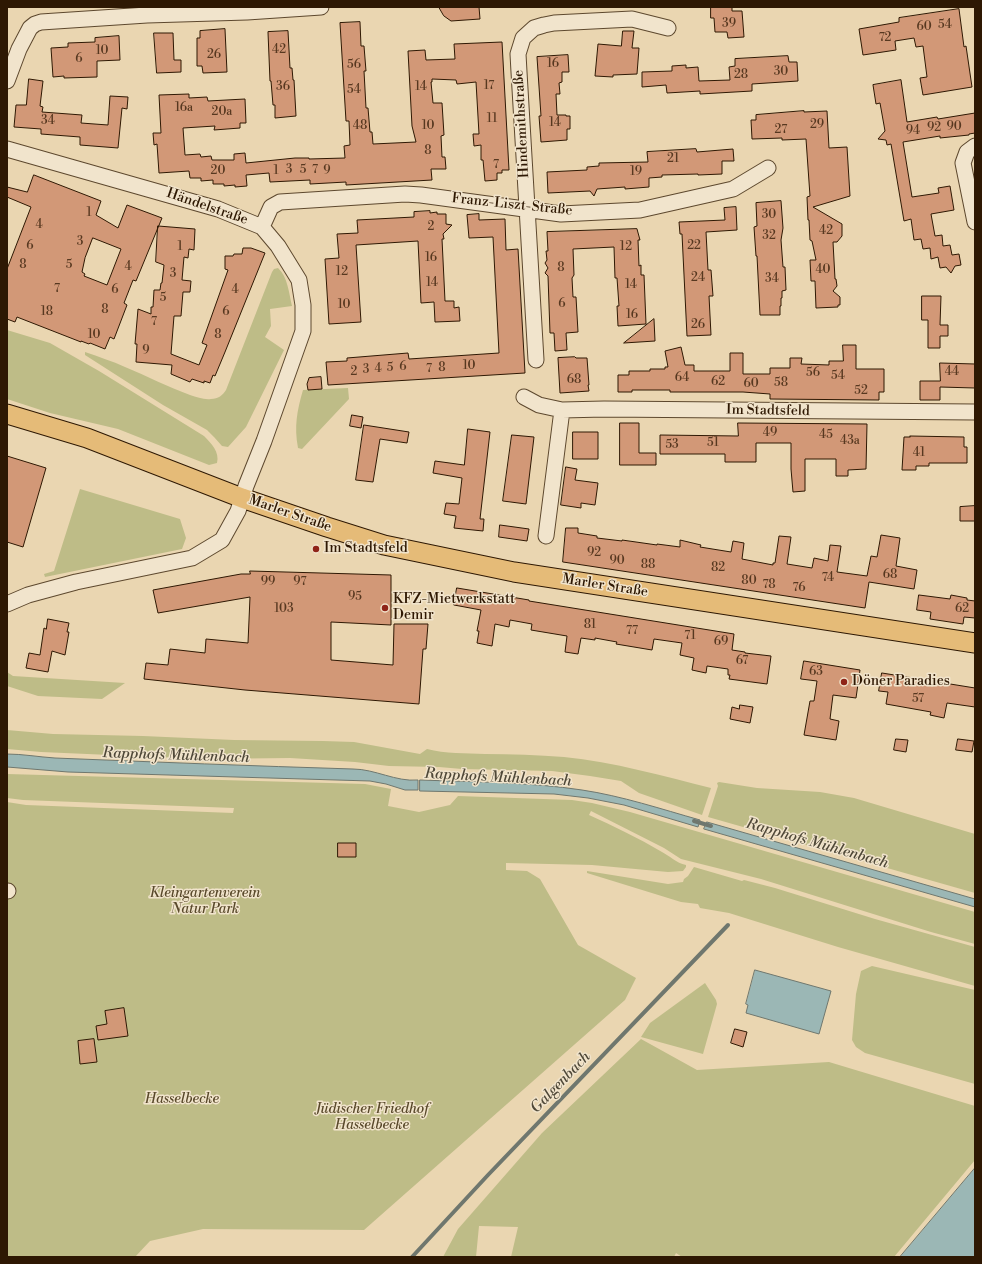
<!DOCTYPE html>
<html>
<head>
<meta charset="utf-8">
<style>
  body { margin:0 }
  #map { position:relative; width:982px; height:1264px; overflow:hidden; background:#ead6b1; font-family:"Libre Bodoni",serif }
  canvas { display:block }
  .frame { position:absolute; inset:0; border:8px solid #2e1803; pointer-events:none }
</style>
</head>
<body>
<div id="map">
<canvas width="982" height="1264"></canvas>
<div class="frame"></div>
</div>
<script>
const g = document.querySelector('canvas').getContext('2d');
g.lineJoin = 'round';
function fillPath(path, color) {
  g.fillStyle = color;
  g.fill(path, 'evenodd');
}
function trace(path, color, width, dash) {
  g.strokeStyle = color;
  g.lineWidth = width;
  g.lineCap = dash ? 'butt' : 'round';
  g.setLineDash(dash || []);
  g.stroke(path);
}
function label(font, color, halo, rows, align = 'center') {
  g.font = font + ' "Libre Bodoni",serif';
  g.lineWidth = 3;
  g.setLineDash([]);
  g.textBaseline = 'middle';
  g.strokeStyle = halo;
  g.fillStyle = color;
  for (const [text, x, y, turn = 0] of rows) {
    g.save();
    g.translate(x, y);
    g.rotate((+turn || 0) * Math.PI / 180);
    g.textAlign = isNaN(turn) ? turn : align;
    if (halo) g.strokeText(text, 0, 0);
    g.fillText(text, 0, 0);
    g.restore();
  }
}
fillPath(new Path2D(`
  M278 268C288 277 289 294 292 306L270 309 271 326 265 337 284 350 246 427 228 447 222 446 214 437 207 430 163 405 85 355V352C99 357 112 361 125 367 147 376 168 387 190 395 197 397 204 400 211 399 218 399 223 395 226 390L272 272 274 269Z
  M7 330 50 343 99 371 204 436C211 443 220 452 217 463L209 465 118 429 50 413 7 399Z
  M348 388 349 399 302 449 298 448C294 426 297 411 303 390Z
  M80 489 180 519 186 538 182 549 45 577 44 574 54 571Z
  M7 672 13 676 125 683 102 699 38 696 7 686Z
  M7 730 53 734 143 736 234 740 323 741 354 742 420 754 427 749C445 754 466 753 485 754 511 754 538 755 564 757 614 762 663 776 711 788L702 815 639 793 621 781 590 776 552 771 462 769 439 767 389 766 355 762 290 758 203 759 41 752 7 749Z
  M7 774 365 784 391 789 388 806 419 812 450 805 458 796 572 800 592 803 630 812 975 912V944L931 932 761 879 681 859 664 848 591 811 589 815C614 826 638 838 662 852 670 856 676 863 686 865V867L683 871 668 872 592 865 506 863V870L527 871 540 879 578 945 636 978 625 1000 364 1230 203 1229 150 1241 135 1257H7V802L26 805 233 813 234 808 23 800 7 798Z
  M719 782 757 788 820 792 854 798 975 834V893L708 817 718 786 717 783Z
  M694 867 742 881 744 880 775 888 875 919 975 947V986L838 947 729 913 700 908 698 904 681 902 587 873V871L668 884 683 882 684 879 688 876Z
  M872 966 975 990V1084L865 1053 856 1047 852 1040 856 994 861 971Z
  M705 983 716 1000 717 1004 703 1054 641 1037 650 1023Z
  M641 1039 697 1070 829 1062 975 1106V1160L894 1257H682L676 1253 674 1257H511L518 1227 479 1226 476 1257H443L458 1229 542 1133Z`), '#bebc87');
const water = new Path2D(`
  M7 754C23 754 39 757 55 758 155 762 254 766 353 769 375 769 396 782 418 780V790H405L386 784 370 781 68 772 7 767Z
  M420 780C473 782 530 782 582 790 622 796 661 809 700 820L698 827 624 805 588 798 554 794 420 791Z
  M707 822 975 899V907L704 829Z
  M755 970 831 991 819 1034 746 1013 748 1005 746 1004Z
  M975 1168V1257H900Z`);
fillPath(water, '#9bb7b5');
trace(water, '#6f776e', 1);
trace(new Path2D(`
  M694 821 711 826
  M412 1257 488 1175 728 925`), '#6f776e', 4);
const building = new Path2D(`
  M439 7H479L480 19 451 21 444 16Z
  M711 7H732V11H742L744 37 728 38 727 32H715L714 18H711Z
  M959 9 964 47 966 46 972 87 923 95 920 78 927 77 923 46 916 47 914 38 895 41 896 50 863 55 859 29 899 22V18Z
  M360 22 361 46H364L366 71H364L366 108H368L370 132H372L373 144 416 142 412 126 408 51 425 50 426 60 455 59 454 44 502 42 509 170H502V173H497V180L485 181 483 160H481V145L474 146 473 134H479L476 82 457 84 456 80 432 79V82H431L433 103H442L444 135 441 136 442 157H445L446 169H431L432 180 346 185V182L310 184V180L270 182 269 173 246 175 247 186 235 187V185L224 186V184H213V180L201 181V178H190L189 171 159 173 157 144 154 145 153 133H161L159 95 189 94V98L207 97 208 101 245 99 246 123H240V128L214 130 215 126 183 128 185 155 200 154 201 157 211 156 212 160H234V154L245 153 246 163 295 158H309V159L345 158 344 146 350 145 349 121H346L340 23Z
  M225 29 227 72 203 73 202 66H197V38H200V31Z
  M288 31 290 68H292L293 80H294L296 116 275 118V105H273L271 81H270L268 32Z
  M623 31H634L632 48H639L637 74 613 75V77L595 76 598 44 621 46Z
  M154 33H173L174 60H181V72L157 73Z
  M119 36 120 60 97 61V77L64 78V76L53 77 51 48 68 47V43L95 42V38Z
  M568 55 569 72H562V82L559 83 560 94H556L557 115H566V116H570V129H567V140L541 142 539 116H541L537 57Z
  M788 56 789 62H797L798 81 752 84V91L700 94V91L667 93 666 85 642 87V72L672 71V66L686 65V68L698 67 699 81 730 80 729 67 735 66V59Z
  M29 79 43 81 40 106 43 107 42 112 82 115 81 123 108 125 110 96 128 97 127 109 122 108 118 148 80 145V137L41 134V129L14 127 16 105H26Z
  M901 80 907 122 937 117 938 119 975 113V133L969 134V135L940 138V136L903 142 912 197 939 193 938 188 950 186 954 210 931 214 935 236 942 235 943 246 950 245 952 255 959 254 961 265 955 266 951 273 946 267 940 268 938 257 931 259 930 248 923 249 921 239 914 240 911 219 904 221 891 144 887 145 886 140 878 139 885 131 880 103 876 104 873 85Z
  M804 111V112L827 111 829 148 847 147 850 196 813 207 842 224V236L837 242H833L835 279H836L837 286 833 291 840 297V305H838V307L816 308 815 281H811L810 260H816L812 241 810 240 809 220H808L807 197 810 196 806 139 782 140V138L752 139 751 120H756V115Z
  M696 149 697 152 733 149 734 161H722V174L698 175V174L662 175V177L649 178V187L625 189V187L597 189 594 196 590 191 548 193 547 172 587 170V167L599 166V163L648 162 647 152Z
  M34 175 101 201 96 215 118 228 127 205 162 218 136 281 133 280 124 303 127 305 114 339 110 337 105 349 90 343 89 344 81 341V342L17 317 15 322 7 319V269L31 207 7 197V187L27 192ZM93 238 121 249 107 285 84 276 85 274 82 272 85 258Z
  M781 201 783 228 781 240 783 267H785L786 290 782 291V298H781V306H780V315H760L757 256H756L754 227 757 226 756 203Z
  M736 207 737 230 706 232 708 270H711L713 296H709L711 335 687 336 682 234H680L679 222 725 220 724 208Z
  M430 211V213L437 212V214H446V224L452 225 443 234 444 239H442L445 301H454V308L459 307 460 321 435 322 434 302 421 303 418 241 356 245 361 322 329 324 325 259 339 258 337 234 358 233 357 220 414 217V212Z
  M479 214V220L505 219 506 250 518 249 525 373 328 385 326 362 347 361V358L408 353 409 359 499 353 493 237 469 238 467 215Z
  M158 226 195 229 194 250 189 249 188 258 184 257 182 280 191 281 190 292H183L181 316H174L171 354 199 365 207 345 202 343 228 270 225 269V256H233L234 254H242L243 248H251L265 253 225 352 215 376 213 375 210 383 204 381V383L192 379 190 382 171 374 172 365 136 362 137 344H135L138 309 151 314V307H153L154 290H160L161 283H162L164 265 156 262Z
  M637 229 640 240H638L639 266 641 265V275H644L646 324 618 326 617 306H619L617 278H615L614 247 573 249 574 275 572 278 573 297H576L578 332 566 333 567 350 555 351 554 333H550L548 276 545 273 548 268 545 263 547 260 546 251H548L547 232Z
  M922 296H941L940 325H948V336H940V348H928V320H922Z
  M654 319 655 341 624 343Z
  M843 345H856V369H884V392H879V400L770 399V394L743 392H670V390H632V392H618V375H629V371H650V369H665V367H668L665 351 681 347 685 365H694V371H730V353H743V374H770V368H790V358H802L801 364 829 365V361H843Z
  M575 357 576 358H587L589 385H588L589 391 560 393 558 358Z
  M940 363 975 364V388L940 387V400H920V381H940Z
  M321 377 322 389 308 390 307 384 309 378Z
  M352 415 363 417 361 428 350 426Z
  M620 423H639V453H656V465H620Z
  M738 423 867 424 866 469 848 470V476H836V459H805V491L793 492 791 469V443H756V462H725V454H660V435L738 436Z
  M364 425 409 432 407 443 380 439 373 482 356 480Z
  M468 429 490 432 480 519H484L483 531 454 528 456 516 444 514 446 503 459 504 462 478 433 473 435 461 464 465Z
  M573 432H598V459H573Z
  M512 435 534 437 526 504 503 501Z
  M910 436 964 437V447H967V463H929V466H916V470H902L904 437H910Z
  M7 456 46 468 23 547 7 542Z
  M566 467 577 469 575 480 598 483 595 505 581 503V508L561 505Z
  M975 506V521H960V507Z
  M500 525 529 529 527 541 499 537Z
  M566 528H578V533L597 536V538L622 541V540L657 545V544L680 547V540L701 545 700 547 731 552 733 541 744 543 742 559 773 565V563H775L779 536 791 537 787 564 812 568 814 558 828 561 830 545 841 546 837 572 867 576 871 556 877 557 881 535 900 538 896 566 917 570 914 589 869 582 865 608 563 562Z
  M250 571 391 575V625L331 622V660L393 665 394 624H428L426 649H423L419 704 245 690 144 679 146 663 168 665 170 649 205 653 206 639 248 643 250 597 158 613 153 590 241 574H250Z
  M457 588 529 600V601L734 634 732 650 745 652V653L771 656 767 684 729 679 730 675H728V669L707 666 706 673 692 670 694 658 680 655 682 643 654 639 652 650 616 644 617 642 595 638V640L581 638 578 654 565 652 567 636 531 630 532 624 510 620 509 627 495 624 492 646 477 643 479 631H477L481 610 454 605Z
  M919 595 950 599 951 595 967 598V600L975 601V618L964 617 963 624 930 619 931 612 917 610Z
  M48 619 69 623 67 632H69L65 655 52 651 48 672 26 668 29 653 40 655 44 628 46 629Z
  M804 661 860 670 856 698 833 695 830 719 839 721 836 740 804 735 810 701H814L817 681 801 679Z
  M882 673 975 688V707L947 703 944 718 930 715 931 712 886 704 888 692 879 691Z
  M740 705 753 707 750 723 730 719 732 707 739 709Z
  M896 739 908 740 906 752 894 750Z
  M958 739 974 741 972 752 956 750Z
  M338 843H356V857H338Z
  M124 1008 128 1036 98 1040 96 1026 107 1024 105 1011Z
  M735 1029 747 1032 743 1047 731 1043Z
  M94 1039 97 1062 80 1064 78 1041Z`);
fillPath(building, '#d29877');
trace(building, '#2e1803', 1);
const minor = new Path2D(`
  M7 81 19 49 30 28 35 24 41 22 147 15 247 12 321 7
  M975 146 967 152 963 163 975 222
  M7 149 218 209 262 227 278 246 299 280 303 305V331L264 441 246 486 238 511 222 540 192 558 76 582 28 595 7 604
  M262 227 271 207 280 202 405 194 421 195 561 214 640 210 733 189 768 168
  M536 360 519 72 518 54 523 38 534 28 544 25 554 23 632 19 668 28
  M524 397 539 405 562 410
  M546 536 562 410 604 409 975 412
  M7 891H8`);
const major = new Path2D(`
  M7 414 87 438 242 498 327 527 384 545 514 572 975 643`);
trace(minor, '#5d482e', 17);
trace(major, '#2e1803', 21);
trace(minor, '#f1e4cc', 15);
trace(major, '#e5bb78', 19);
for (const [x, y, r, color] of [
  [316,549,4,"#8f2418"],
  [385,608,4,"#8f2418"],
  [844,682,4,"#8f2418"]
]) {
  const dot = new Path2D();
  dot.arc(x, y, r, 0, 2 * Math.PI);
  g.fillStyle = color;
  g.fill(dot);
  trace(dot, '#f1e4cc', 1.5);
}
label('12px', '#573820', null, [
  ["39",729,24],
  ["54",945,25],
  ["60",924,27],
  ["72",885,38],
  ["42",279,50],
  ["10",102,51],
  ["26",214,55],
  ["6",79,59],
  ["16",553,64],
  ["56",354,65],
  ["30",781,72],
  ["28",741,75],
  ["17",489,86],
  ["36",283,87],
  ["14",421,87],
  ["54",354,90],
  ["16a",184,108],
  ["20a",222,112],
  ["11",492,119],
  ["34",48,121],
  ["14",555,123],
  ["29",817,125],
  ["48",360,126],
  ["10",428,126],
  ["90",954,127],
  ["92",934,128],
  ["27",781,130],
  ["94",913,131],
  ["8",428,151],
  ["21",673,159],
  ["7",496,165],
  ["3",289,170],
  ["5",303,170],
  ["7",315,170],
  ["20",218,171],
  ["1",276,171],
  ["9",327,171],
  ["19",636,172],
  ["1",89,213],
  ["30",769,215],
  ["4",39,225],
  ["2",431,227],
  ["42",826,231],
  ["32",769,236],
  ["3",80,242],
  ["6",30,246],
  ["22",694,246],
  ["1",180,247],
  ["12",626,247],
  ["16",431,258],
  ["8",23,265],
  ["5",69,265],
  ["4",128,267],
  ["8",561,268],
  ["40",823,270],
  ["12",342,272],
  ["3",173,274],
  ["24",698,278],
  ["34",772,279],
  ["14",432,283],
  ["14",631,285],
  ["7",57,289],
  ["6",115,290],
  ["4",235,290],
  ["5",163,298],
  ["6",562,304],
  ["10",344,305],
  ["8",105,310],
  ["18",47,312],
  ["6",226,312],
  ["16",632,315],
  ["7",154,322],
  ["26",698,325],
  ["10",94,335],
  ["8",218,335],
  ["9",146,351],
  ["10",469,366],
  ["6",403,367],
  ["5",390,368],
  ["8",442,368],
  ["4",378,369],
  ["7",429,369],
  ["3",366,370],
  ["2",354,372],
  ["44",952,372],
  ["56",813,373],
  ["54",838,376],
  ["64",682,378],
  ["68",574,380],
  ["62",718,382],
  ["58",781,383],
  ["60",751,384],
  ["52",861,391],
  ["49",770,433],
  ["45",826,435],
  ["43a",850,441],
  ["51",713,443],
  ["53",672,445],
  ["41",919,453],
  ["92",594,553],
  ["90",617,561],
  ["88",648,565],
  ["82",718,568],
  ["68",890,575],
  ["74",828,578],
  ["80",749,581],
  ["99",268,582],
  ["97",300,582],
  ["78",769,585],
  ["76",799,588],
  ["95",355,597],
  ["103",284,609],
  ["62",962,609],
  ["81",590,625],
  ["77",632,631],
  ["71",690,636],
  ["69",721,642],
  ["67",742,661],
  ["63",816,672],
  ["57",918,699]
]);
label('14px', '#2e1803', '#f1e4cc', [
  ["Hindemithstraße",522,124,-93],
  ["Franz-Liszt-Straße",512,205,6],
  ["Händelstraße",207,207,19],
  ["Im Stadtsfeld",768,411,1],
  ["Marler Straße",290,514,19],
  ["Marler Straße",605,586,9]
]);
label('14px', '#2e1803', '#f1e4cc', [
  ["Im Stadtsfeld",324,549],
  ["KFZ-Mietwerkstatt",393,600],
  ["Demir",393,616],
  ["Döner Paradies",852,682]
], 'left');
label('italic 14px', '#59492b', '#f1e4cc', [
  ["Kleingartenverein",205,894],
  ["Natur Park",205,910],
  ["Hasselbecke",182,1100],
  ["Jüdischer Friedhof",372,1110],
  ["Hasselbecke",372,1126]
]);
label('italic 15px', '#4f4838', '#f1e4cc', [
  ["Rapphofs Mühlenbach",176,756,2],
  ["Rapphofs Mühlenbach",498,778,3],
  ["Rapphofs Mühlenbach",817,844,16],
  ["Galgenbach",561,1083,-46]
]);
</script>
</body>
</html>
